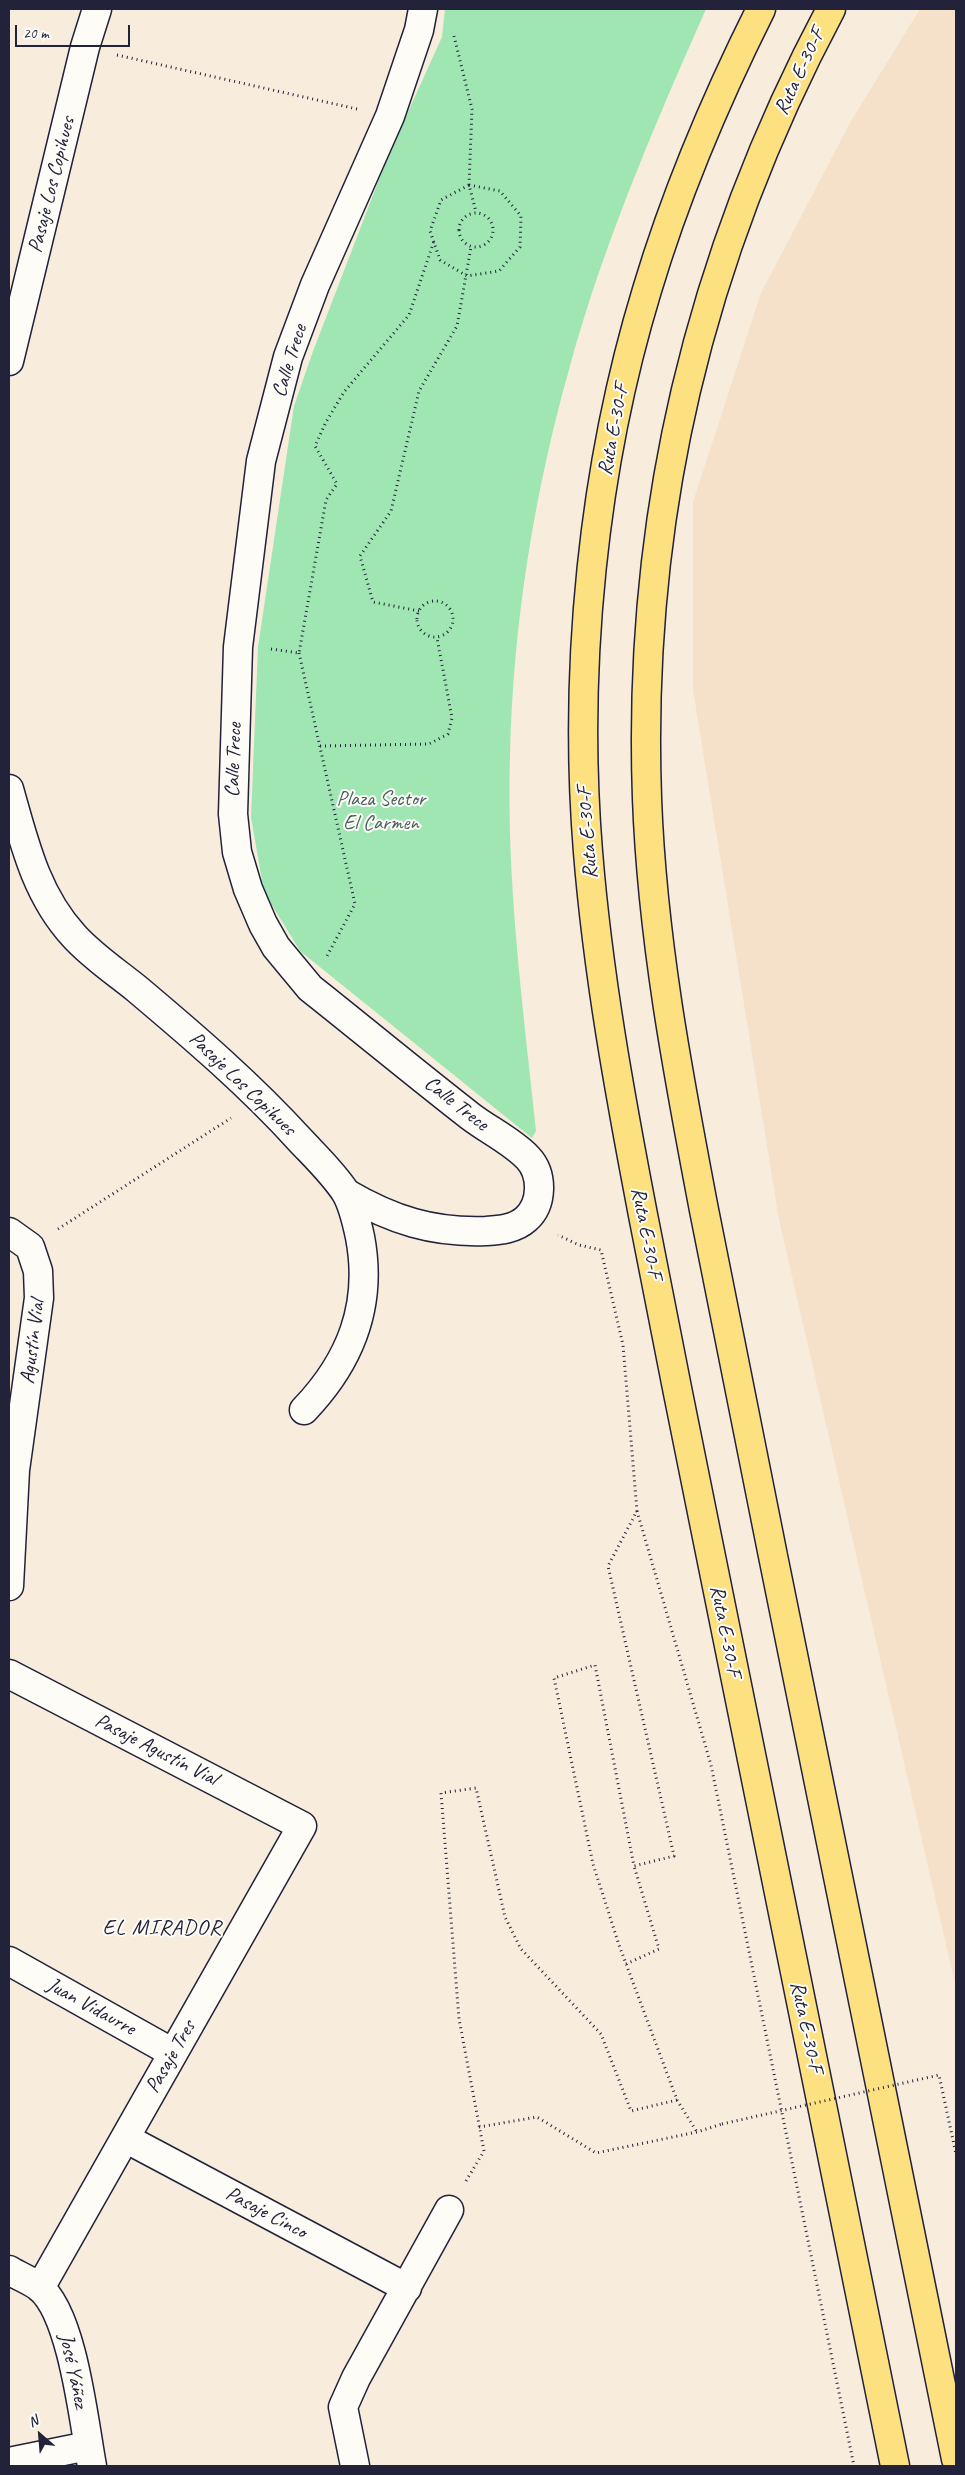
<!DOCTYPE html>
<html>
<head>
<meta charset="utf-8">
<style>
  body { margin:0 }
  #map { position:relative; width:965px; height:2475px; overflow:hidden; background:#f8ecdc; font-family:Caveat,sans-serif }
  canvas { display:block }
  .frame { position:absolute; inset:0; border:10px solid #22223b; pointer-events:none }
  .north { position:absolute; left:15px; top:2410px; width:50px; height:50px; -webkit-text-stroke:4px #fdfcf7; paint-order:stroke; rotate:333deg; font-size:14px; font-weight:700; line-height:20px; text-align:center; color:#22223b }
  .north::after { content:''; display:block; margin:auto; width:18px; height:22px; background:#22223b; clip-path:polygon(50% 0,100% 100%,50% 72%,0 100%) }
  .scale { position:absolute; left:15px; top:25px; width:115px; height:22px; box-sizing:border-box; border:2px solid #22223b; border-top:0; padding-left:6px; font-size:15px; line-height:18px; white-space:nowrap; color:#22223b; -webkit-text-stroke:4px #fdfcf7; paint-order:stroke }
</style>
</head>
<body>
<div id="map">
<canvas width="965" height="2475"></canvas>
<div class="frame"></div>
<div class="north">N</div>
<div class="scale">20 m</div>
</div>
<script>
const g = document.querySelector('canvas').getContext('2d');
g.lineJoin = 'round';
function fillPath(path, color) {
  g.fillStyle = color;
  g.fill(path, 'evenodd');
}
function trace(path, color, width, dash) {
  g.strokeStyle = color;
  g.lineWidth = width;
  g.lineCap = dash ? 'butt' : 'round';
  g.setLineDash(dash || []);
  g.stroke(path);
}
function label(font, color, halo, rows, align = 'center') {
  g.font = font + ' Caveat,sans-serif';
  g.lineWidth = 4;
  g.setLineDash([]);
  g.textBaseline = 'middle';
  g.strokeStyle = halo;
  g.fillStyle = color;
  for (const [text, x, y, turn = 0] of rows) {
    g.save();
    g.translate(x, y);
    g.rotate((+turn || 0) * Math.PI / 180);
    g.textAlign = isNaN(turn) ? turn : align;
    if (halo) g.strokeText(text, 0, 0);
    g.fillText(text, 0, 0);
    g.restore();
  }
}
fillPath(new Path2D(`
  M920 9H956V1988L779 1220 693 690V502L761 293 851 121Z`), '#f5e1c9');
fillPath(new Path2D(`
  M445 9H706C655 124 603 245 570 366 534 493 513 624 510 755 506 881 523 1006 536 1131L532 1138 300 951 264 892 251 817 258 647 294 406 312 354 388 156 442 37Z`), '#a0e6b3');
const street = new Path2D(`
  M9 361 85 47 97 9
  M9 789C24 842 36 895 74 936 92 956 116 972 137 989 194 1037 250 1085 300 1140 315 1156 334 1174 346 1193 353 1205 357 1223 360 1237 373 1305 351 1361 304 1410
  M346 1193C392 1220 433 1233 486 1231 500 1230 515 1229 526 1219 543 1204 543 1174 528 1158 512 1141 488 1130 470 1116 416 1074 363 1030 310 988L276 947 263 924 248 889 237 852 233 814 238 647 261 461 288 357 315 285 390 116 419 30 423 9
  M9 1232 30 1247 38 1271 39 1298 15 1470 9 1586
  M9 1674 302 1826 40 2288
  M9 1961 173 2053
  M125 2138 407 2288
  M9 2270C18 2276 30 2280 39 2287 73 2314 84 2424 92 2466
  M9 2462 88 2446
  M355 2466 343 2407 356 2378 449 2210`);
const highway = new Path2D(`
  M761 9C716 99 676 193 647 290 593 467 573 668 588 852 598 975 620 1095 643 1215 664 1322 685 1430 707 1537 769 1847 833 2156 895 2466
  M831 9C699 257 637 517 647 798 652 937 678 1074 704 1210 727 1326 750 1441 773 1556 835 1857 897 2158 956 2459`);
trace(street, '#22223b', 31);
trace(highway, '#22223b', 31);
trace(new Path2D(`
  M454 36 472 109 469 185 476 212
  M117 55 357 109
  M469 185 500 191 521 216 520 247 499 271 467 276 440 260 430 231 441 200Z
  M459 230a17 17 0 1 1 34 0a17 17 0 1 1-34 0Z
  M417 619a18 18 0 1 1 36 0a18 18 0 1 1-36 0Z
  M419 611 373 602 360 556 391 511 419 391 457 326 471 247
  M271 649 299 653 326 500 337 484 315 446 326 422 344 392 409 315 434 241
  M299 653 355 904 327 956
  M320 746 429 744 448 734 452 718 437 638
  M58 1229 231 1118
  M637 1511 711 1765 854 2466
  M626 1964 659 1949 634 1866
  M677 2100 697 2132
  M479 2127 537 2117 596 2153 697 2132 722 2124
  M466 2181 484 2151 459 2019 441 1793 476 1788 505 1917 521 1949 601 2034 631 2111 677 2100 619 1945 593 1864 554 1678 595 1665 634 1866 674 1856 608 1566 637 1511 623 1345 601 1250 579 1245 558 1235`), '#22223b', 3, [1, 4]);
trace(street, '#fdfcf7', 28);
trace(highway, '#fde080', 28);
trace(new Path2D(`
  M722 2124 939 2075 956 2154`), '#22223b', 3, [1, 4]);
label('21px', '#22223b', '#fdfcf7', [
  ["Ruta E-30-F",800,72,-65],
  ["Pasaje Los Copihues",52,185,-76],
  ["Calle Trece",290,361,-73],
  ["Ruta E-30-F",614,430,-79],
  ["Calle Trece",234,760,-88],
  ["Ruta E-30-F",588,833,-94],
  ["Pasaje Los Copihues",242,1084,44],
  ["Calle Trece",456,1104,38],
  ["Ruta E-30-F",646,1233,79],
  ["Agustín Vial",33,1342,-83],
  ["Ruta E-30-F",725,1631,79],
  ["Pasaje Agustín Vial",156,1750,27],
  ["Juan Vidaurre",91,2007,29],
  ["Ruta E-30-F",806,2027,78],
  ["Pasaje Tres",171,2057,-60],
  ["Pasaje Cinco",266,2213,28],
  ["José Yáñez",73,2371,78]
]);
label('21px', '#485d5f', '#fdfcf7', [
  ["Plaza Sector",381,799],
  ["El Carmen",381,823]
]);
g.letterSpacing = '1px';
label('22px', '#22223b', '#fdfcf7', [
  ["EL MIRADOR",162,1928]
]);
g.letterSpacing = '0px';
</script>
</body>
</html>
